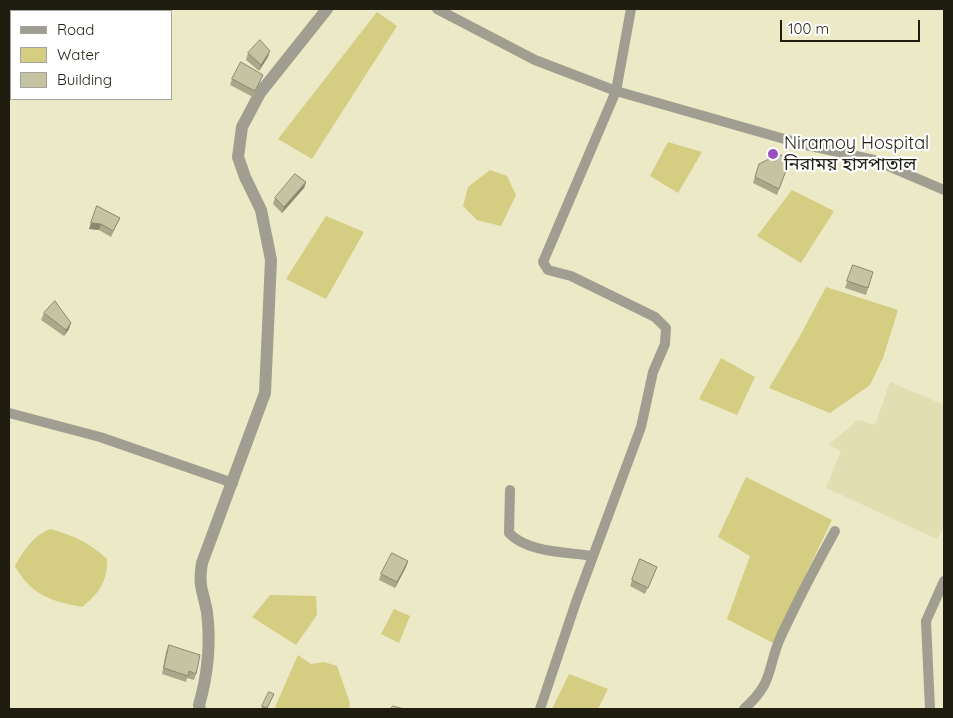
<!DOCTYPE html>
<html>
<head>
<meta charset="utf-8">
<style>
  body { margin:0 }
  #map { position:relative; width:953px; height:718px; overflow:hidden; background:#ebe9c6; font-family:Quicksand,sans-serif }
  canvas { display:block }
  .frame { position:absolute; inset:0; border:10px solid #1e1d10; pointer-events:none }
  .legend { position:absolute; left:10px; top:10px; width:162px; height:90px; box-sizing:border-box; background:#fff; border:1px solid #a5a59f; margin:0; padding:6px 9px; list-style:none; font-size:15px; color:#1e1d10 }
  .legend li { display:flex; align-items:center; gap:10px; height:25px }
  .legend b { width:25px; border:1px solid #a5a59f }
  .scale { position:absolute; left:780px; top:20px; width:140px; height:22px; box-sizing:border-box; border:2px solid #1e1d10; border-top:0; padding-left:6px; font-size:15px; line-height:18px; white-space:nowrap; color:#1e1d10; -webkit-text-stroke:4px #fff; paint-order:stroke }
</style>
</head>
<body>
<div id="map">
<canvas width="953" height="718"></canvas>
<div class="frame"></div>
<ul class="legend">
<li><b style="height:6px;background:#9f9e90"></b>Road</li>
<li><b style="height:14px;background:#d4cd82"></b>Water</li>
<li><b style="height:14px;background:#c6c3a2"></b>Building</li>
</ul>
<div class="scale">100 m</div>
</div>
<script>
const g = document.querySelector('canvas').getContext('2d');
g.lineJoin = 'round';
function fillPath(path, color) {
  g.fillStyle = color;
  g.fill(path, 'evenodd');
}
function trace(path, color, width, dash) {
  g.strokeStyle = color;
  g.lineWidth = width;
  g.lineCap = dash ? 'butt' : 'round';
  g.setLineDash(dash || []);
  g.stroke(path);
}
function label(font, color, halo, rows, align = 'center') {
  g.font = font + ' Quicksand,"Noto Sans Bengali",sans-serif';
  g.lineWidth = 4.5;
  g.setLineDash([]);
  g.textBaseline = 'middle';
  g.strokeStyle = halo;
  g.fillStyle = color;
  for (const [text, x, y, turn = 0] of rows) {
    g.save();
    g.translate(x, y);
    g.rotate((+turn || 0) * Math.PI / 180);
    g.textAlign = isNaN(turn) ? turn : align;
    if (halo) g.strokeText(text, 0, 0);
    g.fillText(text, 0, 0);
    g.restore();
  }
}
fillPath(new Path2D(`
  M890 382 944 405V526L937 539 826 488 841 451 828 445 858 420 875 425Z`), '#e1deb4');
fillPath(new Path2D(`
  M377 12 397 26 312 159 278 139Z
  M668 142 702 152 678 193 650 176Z
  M490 170 507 176 516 195 501 226 477 220 463 206 468 187Z
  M792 190 834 211 801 263 757 236Z
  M326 216 364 232 326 299 286 279Z
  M826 287 898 310 883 358 870 385 830 413 769 388 800 336Z
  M721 358 755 377 737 415 699 399Z
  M746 477 832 520 773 643 727 619 750 556 718 537Z
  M50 529C73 535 90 543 107 559 108 580 99 594 82 607 51 601 31 595 15 566 25 549 32 537 50 529Z
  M270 595 316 596 317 615 296 645 252 617Z
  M394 609 410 616 399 643 381 634Z
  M298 655 311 664 324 662 337 666 350 703 349 709H278L275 707Z
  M569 674 608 689 598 709H552Z`), '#d4cd82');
trace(new Path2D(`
  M437 9 535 60 616 91 802 144 874 160 944 190
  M9 413 100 437 233 483
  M510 490 509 533C528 553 567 552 593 556
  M540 709 576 602 641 427 653 372 665 344 666 328 655 317 571 276 548 270 543 262 616 91 631 9
  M744 709C775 681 766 670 781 636 798 600 816 565 835 531
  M930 709 926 621 944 581`), '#9f9e90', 10);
trace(new Path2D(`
  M200 709 199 705C208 674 211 645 207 612 203 590 198 587 202 563L265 393 271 260 261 210 245 177 238 157 242 127 260 93 327 9`), '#9f9e90', 12);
fillPath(new Path2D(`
  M248 53 268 57 259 71 246 60Z
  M232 79 261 81 253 97 230 85Z
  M790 160 777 195 753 183 759 164 775 161Z
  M306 182 304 188 282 213 273 204 275 198Z
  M97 206 120 218 111 237 99 230 89 229Z
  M853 265 873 272 866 295 845 288Z
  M44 313 69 329 64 336 41 320Z
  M640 559 657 567 645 594 630 586Z
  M408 561 406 567 395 588 379 580 381 574Z
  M169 645 196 674 194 680 187 678 186 682 162 674 166 652Z
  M274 694 267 709H261L262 706Z`), '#aaa88b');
fillPath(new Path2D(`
  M270 51 268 57 259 71 261 65Z
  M306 182 304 188 282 213 284 207Z
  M91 223 101 224 99 230 89 229Z
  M71 323 69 329 64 336 66 330Z
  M408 561 406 567 395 588 397 582Z`), '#8b8871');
const building = new Path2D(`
  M260 40 270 51 261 65 248 53Z
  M241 62 263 75 255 91 232 79Z
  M781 155 790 160 779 189 755 177 759 164 769 159 775 161Z
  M295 174 306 182 284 207 275 198Z
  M97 206 120 218 113 231 101 224 91 223Z
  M853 265 873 272 868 288 847 281Z
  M55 301 71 323 66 330 44 313Z
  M392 553 408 561 397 582 381 574Z
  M640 559 657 567 648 588 632 580Z
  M169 645 200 655 196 674 189 671 188 676 164 668Z
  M269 692 274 694 267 708 262 706Z
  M393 706 404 709H391Z`);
fillPath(building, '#c6c3a2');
trace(building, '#8b8871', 1);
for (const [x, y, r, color] of [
  [773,154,6,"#9c4ebf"]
]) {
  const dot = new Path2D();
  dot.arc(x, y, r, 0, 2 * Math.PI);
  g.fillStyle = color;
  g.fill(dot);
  trace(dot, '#fff', 2);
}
label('18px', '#1e1d10', '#fff', [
  ["Niramoy Hospital",784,144],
  ["নিরাময় হাসপাতাল",784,165]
], 'left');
</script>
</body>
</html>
